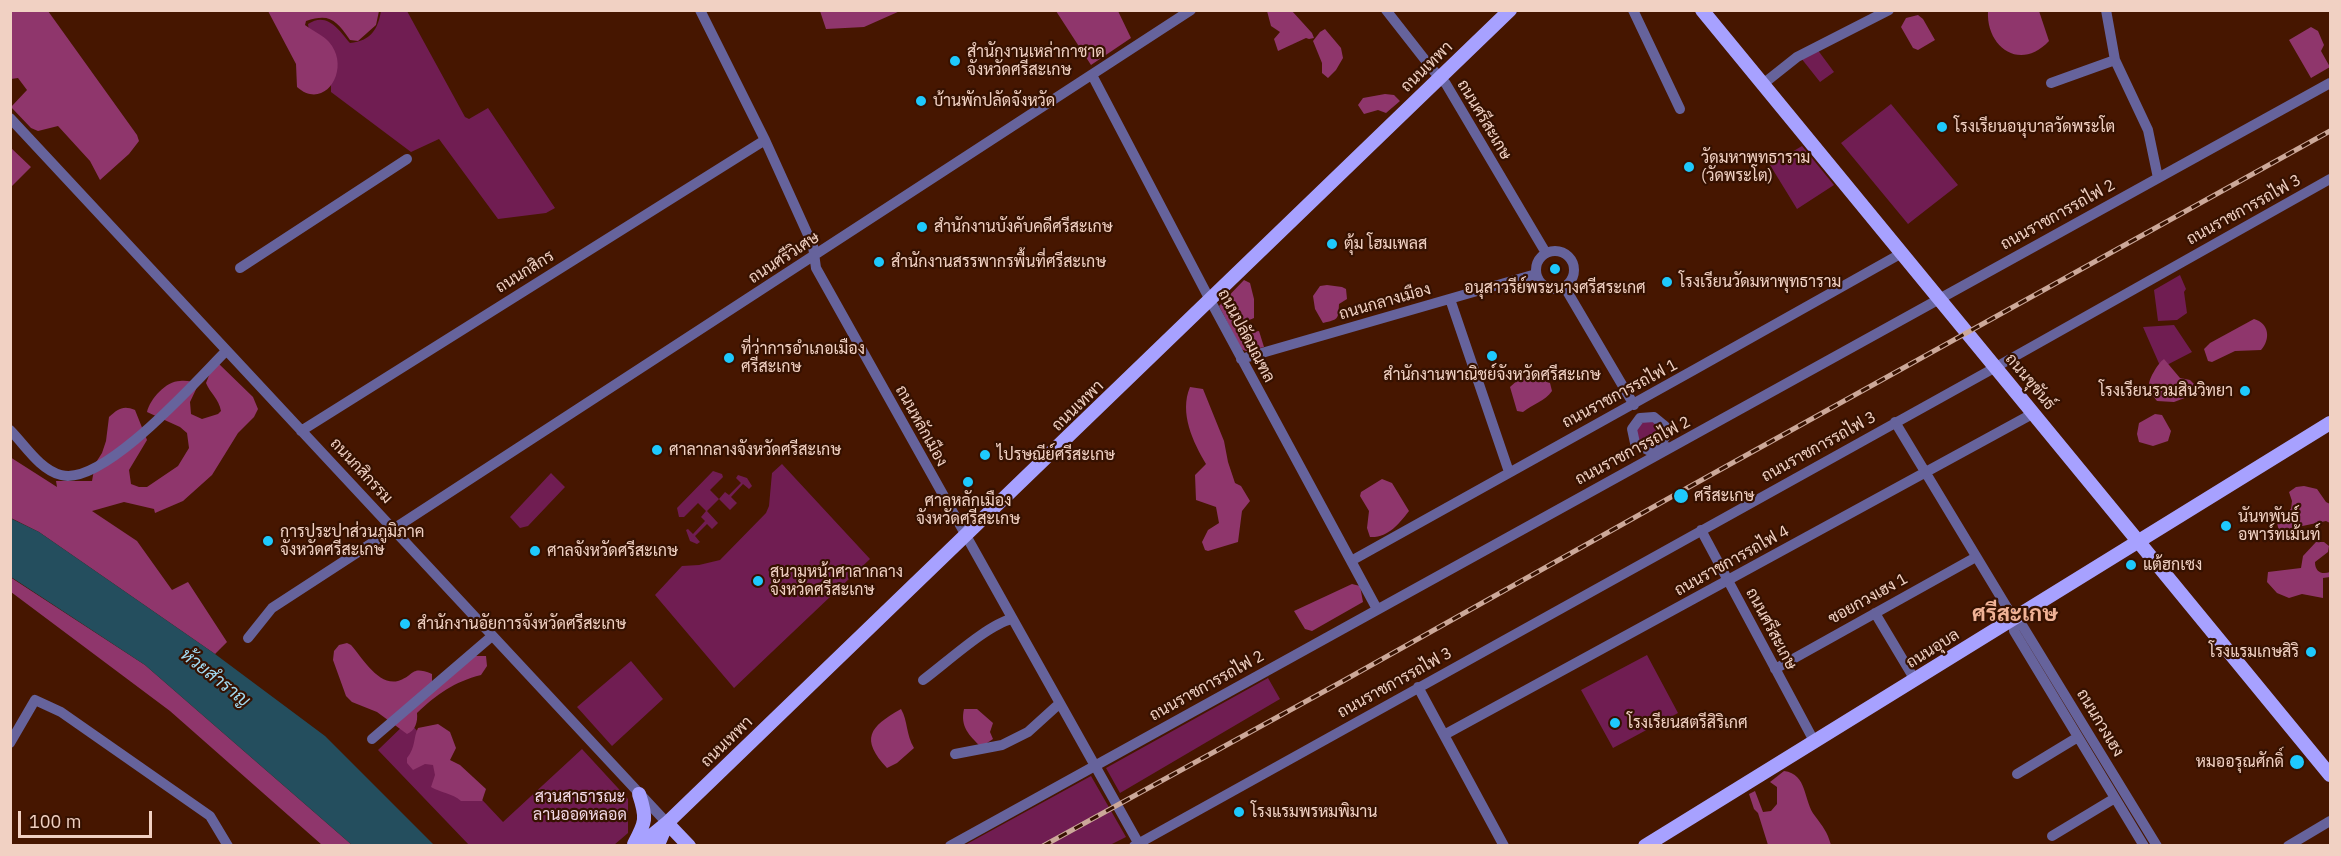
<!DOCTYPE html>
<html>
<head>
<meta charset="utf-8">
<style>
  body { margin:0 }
  #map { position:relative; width:2341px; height:856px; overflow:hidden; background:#461600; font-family:"IBM Plex Sans",sans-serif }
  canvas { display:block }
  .frame { position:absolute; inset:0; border:12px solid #f1d1c3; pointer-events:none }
  .scale { position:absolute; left:18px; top:811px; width:134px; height:27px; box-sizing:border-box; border:3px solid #f1d1c3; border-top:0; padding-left:8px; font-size:18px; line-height:21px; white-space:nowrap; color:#f1d1c3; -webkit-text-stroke:4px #361100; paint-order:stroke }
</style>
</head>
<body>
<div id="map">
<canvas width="2341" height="856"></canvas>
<div class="frame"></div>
<div class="scale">100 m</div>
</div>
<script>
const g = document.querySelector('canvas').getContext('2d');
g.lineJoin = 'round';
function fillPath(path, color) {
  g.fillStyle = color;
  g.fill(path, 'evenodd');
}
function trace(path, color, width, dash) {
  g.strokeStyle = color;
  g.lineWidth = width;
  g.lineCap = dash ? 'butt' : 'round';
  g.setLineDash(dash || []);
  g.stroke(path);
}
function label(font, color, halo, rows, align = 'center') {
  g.font = font + ' "IBM Plex Sans",Sarabun,sans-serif';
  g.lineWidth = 4.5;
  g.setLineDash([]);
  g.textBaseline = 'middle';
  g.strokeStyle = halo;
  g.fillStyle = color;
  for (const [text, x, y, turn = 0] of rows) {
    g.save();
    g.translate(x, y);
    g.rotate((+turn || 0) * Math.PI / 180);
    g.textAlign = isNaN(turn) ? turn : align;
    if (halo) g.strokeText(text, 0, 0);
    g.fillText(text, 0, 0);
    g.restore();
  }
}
fillPath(new Path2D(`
  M381 11H407L465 117 469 119 488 108 555 208 546 213 498 219 439 139 411 152 331 92V54L309 31 308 24C327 11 339 30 350 43 371 41 378 29 381 11Z
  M1817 49 1834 72 1820 82 1801 58Z
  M1891 104 1958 185 1908 224 1841 143Z
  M1802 146 1834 185 1797 209 1770 165Z
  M2180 275 2186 289 2184 292 2187 313 2177 320 2158 321 2154 290Z
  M2174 325 2192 352 2161 368 2143 327Z
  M1636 433a12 12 0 1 1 24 0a12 12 0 1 1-24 0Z
  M782 464 870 559 734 688 655 595 682 566 699 565 720 560 766 513 769 506 772 473Z
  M713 471 722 474 723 477 710 490 719 499 725 492 729 495 741 483 736 478 738 475 747 478 752 486 749 489 743 484 731 497 737 503 730 510 719 499 707 511 718 523 712 529 707 524 695 536 700 542 697 544 690 541 686 530 688 529 693 534 705 521 701 517 706 511 698 503 684 517H679L677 508Z
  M551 473 565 487 528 526 520 528 510 517Z
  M1647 655 1678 713 1613 748 1581 690Z
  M631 661 663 699 612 746 577 707Z
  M1268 678 1280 699 1120 793 1106 768Z
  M408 721 503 822 582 749 628 799V833L614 845H469L378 750Z
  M1091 776 1126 837 1110 845H965Z`), '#701d52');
fillPath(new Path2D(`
  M11 10 48 11 137 135 139 141 129 154 100 180 90 161 58 126 38 131 31 128 11 107 27 90 18 78 11 79Z
  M268 11H379L376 25 358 41 350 40C336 20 330 13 306 21L305 25C313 31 323 35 329 42 352 68 325 112 297 87L296 64Z
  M820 11V10L900 11 864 27 826 29Z
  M1056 11H1118L1131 38 1091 65Z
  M1267 11H1292L1312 33 1314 38 1309 39 1306 38 1278 51 1274 39 1280 32 1271 26Z
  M1988 11H2039L2049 41C2020 72 1986 47 1988 11Z
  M1918 15 1923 19 1935 40 1918 50 1913 48 1901 27 1906 18Z
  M2311 27 2318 31 2324 45 2321 51 2330 67 2311 78 2289 40Z
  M1325 29 1341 48 1343 58 1336 70 1328 78 1322 73V63L1313 41 1320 32Z
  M1385 94 1394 95 1400 101 1386 113 1378 110 1364 114 1358 105 1363 98Z
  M10 147 31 167 11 187H10Z
  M1244 280 1250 283 1254 299V318L1242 323 1245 333 1259 331 1264 347 1246 351 1241 349 1219 306Z
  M1327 285 1342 287 1346 289 1347 299 1339 304C1338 320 1339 319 1323 323L1315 309 1313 296 1320 286Z
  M2254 319C2269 323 2271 339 2261 350L2235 351 2212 362 2208 361 2204 349 2210 343Z
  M2164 359 2180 378 2190 380 2199 389 2198 393 2174 402 2157 401C2154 397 2150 393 2149 388 2147 381 2158 363 2164 359Z
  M218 363 253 397 258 409 254 417 238 433 212 475 183 501 155 513 154 509 124 502 92 511 137 541 172 590 188 582 227 642 215 654 39 532 11 518 10 457 57 487 56 481H92L95 464 102 453 106 441 109 417C118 409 123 405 135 410L147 440 129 470 131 484 139 487H147L178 466 189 448 187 433 180 427 147 412C150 399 166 381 180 381 186 380 193 382 199 383L190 402 191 414 202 419 218 414 221 411C219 399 210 393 206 383L212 368Z
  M1534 377 1550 383 1552 391C1545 401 1533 404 1523 412L1517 411 1510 387 1520 378Z
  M1190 387 1203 389 1224 441 1228 462 1235 483 1241 486 1250 501 1242 511 1238 542 1208 551 1205 550 1202 542 1208 530 1219 523 1216 507 1196 500 1195 475 1206 464C1193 442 1179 413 1190 387Z
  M2155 414 2162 415 2171 431 2168 441 2153 446 2139 442 2137 434 2139 423Z
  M1382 479 1392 483 1409 511C1399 524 1388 538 1370 537L1367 528 1369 511 1360 496 1361 492Z
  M2304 486 2317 489 2326 502 2330 504V523L2326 521 2279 531 2277 523 2281 516 2291 509 2292 501 2289 492 2296 487Z
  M2316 542H2324L2329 546 2328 552 2315 562C2315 572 2322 575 2330 572V577L2323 578V598L2302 594 2289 598 2277 593 2267 582 2268 572 2301 568 2303 556Z
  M10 577 145 665 352 845H322L170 711 11 592Z
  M1352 584 1360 586 1363 602 1312 631 1305 629 1294 611Z
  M347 643 351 645C362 657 378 686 398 681 415 676 410 665 432 674V682L472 656H486L487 666 481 675C454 682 437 694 417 713 418 722 415 731 407 734L377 712 352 702 346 696 333 660 334 651 339 645Z
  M901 709C908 721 906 735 914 748L897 763 887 768C860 739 869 727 901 709Z
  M964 709H977L993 723 990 732 993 739 981 747C969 735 960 727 964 709Z
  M438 724 450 732 456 748 450 760 460 765 486 789 482 801H461C452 793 441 793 431 787L435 775 433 765 425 764 413 770 407 763V758C416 747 413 738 418 728Z
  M1784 771C1808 774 1803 801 1815 816 1823 827 1827 831 1831 845H1768L1758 813 1754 809 1749 794 1755 791 1763 812 1771 811 1777 804V787L1770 782Z`), '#8f366c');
fillPath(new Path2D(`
  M10 518 39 532 215 654 325 736 434 845H352L145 665 11 577Z`), '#244e5e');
trace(new Path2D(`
  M700 10 765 140 813 246 816 268 1140 846
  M1386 10 1433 70 1446 84 1546 253
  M1633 10 1680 109
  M2106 10 2115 60 2148 130 2158 178
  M1092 75 1210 300 1377 609
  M2051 83 2115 60
  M1763 84 1797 57 1889 10
  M10 118 667 823
  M1536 270a19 19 0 1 1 38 0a19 19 0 1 1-38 0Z
  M240 268 407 159
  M1564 286 1634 405
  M1450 299 1509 472
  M1241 359 1536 274
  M1895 422 2014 619 2022 625 2157 846
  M10 430C25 445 40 470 61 475 103 487 197 380 226 351
  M301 431 765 140
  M1657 448 1666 436 1665 426 1654 417 1640 418 1632 429 1635 443 1648 450 1667 447
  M1701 530 1814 741
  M1351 561C1535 458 1719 357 1902 253
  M1875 613 1915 680
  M2014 619V631L2144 846
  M248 638 272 608 1191 10
  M1775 669 1976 557
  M923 680C945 664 988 624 1012 619
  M1418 687 1504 846
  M1444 735 2034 413
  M372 739 492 636
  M10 743 35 700 61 712 210 816 228 846
  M955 754 1002 745 1028 732 1060 703
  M2017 774 2078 737
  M2052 836 2115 798
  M950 846C1410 591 1869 335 2330 83
  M1134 846 1996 367 2330 179
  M2288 846 2330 821`), '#66639c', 10);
trace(new Path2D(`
  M1702 10 2330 775
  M667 823 689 846
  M634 844C646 822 647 818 639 794
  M639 846 667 823 1510 10
  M655 846 660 840 667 823
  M1645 846 2330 423`), '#a7a1ff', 14);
const rail = new Path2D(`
  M1043 846 1343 681 1680 492 2330 131`);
trace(rail, '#cca899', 5);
trace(rail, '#361100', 3, [9]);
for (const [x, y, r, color] of [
  [955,61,6,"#1ec9fd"],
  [921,101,6,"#1ec9fd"],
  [1942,127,6,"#1ec9fd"],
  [1689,167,6,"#1ec9fd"],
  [922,227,6,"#1ec9fd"],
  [1332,244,6,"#1ec9fd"],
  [879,262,6,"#1ec9fd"],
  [1555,269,6,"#1ec9fd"],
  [1667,282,6,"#1ec9fd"],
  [1492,356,6,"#1ec9fd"],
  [729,358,6,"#1ec9fd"],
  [2245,391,6,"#1ec9fd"],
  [657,450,6,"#1ec9fd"],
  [985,455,6,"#1ec9fd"],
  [968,482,6,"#1ec9fd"],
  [1681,496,8,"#1ec9fd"],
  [2226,526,6,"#1ec9fd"],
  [268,541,6,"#1ec9fd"],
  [535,551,6,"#1ec9fd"],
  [2131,565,6,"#1ec9fd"],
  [758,581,6,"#1ec9fd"],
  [405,624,6,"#1ec9fd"],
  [2311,652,6,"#1ec9fd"],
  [1615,723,6,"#1ec9fd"],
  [2297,762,8,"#1ec9fd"],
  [1239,812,6,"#1ec9fd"]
]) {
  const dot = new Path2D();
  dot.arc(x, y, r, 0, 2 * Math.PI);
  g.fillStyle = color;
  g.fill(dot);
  trace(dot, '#361100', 2);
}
label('16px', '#f1d1c3', '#361100', [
  ["สำนักงานเหล่ากาชาด",967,52],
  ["จังหวัดศรีสะเกษ",967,70],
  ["บ้านพักปลัดจังหวัด",933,101],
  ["โรงเรียนอนุบาลวัดพระโต",1954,127],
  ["วัดมหาพุทธาราม",1701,158],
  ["(วัดพระโต)",1701,176],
  ["สำนักงานบังคับคดีศรีสะเกษ",934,227],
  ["ตุ้ม โฮมเพลส",1344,244],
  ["สำนักงานสรรพากรพื้นที่ศรีสะเกษ",891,262],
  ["โรงเรียนวัดมหาพุทธาราม",1679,282],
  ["อนุสาวรีย์พระนางศรีสระเกศ",1555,288,"center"],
  ["ที่ว่าการอำเภอเมือง",741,349],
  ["ศรีสะเกษ",741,367],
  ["สำนักงานพาณิชย์จังหวัดศรีสะเกษ",1492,375,"center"],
  ["โรงเรียนรวมสินวิทยา",2233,391,"right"],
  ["ศาลากลางจังหวัดศรีสะเกษ",669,450],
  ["ไปรษณีย์ศรีสะเกษ",997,455],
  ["ศรีสะเกษ",1694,496],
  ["ศาลหลักเมือง",968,501,"center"],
  ["จังหวัดศรีสะเกษ",968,519,"center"],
  ["นันทพันธ์",2238,517],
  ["อพาร์ทเม้นท์",2238,535],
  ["การประปาส่วนภูมิภาค",280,532],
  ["จังหวัดศรีสะเกษ",280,550],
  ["ศาลจังหวัดศรีสะเกษ",547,551],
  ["แต้ฮกเซง",2143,565],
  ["สนามหน้าศาลากลาง",770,572],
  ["จังหวัดศรีสะเกษ",770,590],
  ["สำนักงานอัยการจังหวัดศรีสะเกษ",417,624],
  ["โรงแรมเกษสิริ",2299,652,"right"],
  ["โรงเรียนสตรีสิริเกศ",1627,723],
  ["หมออรุณศักดิ์",2284,762,"right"],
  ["โรงแรมพรหมพิมาน",1251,812]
], 'left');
label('16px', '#f1d1c3', '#361100', [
  ["ถนนเทพา",1427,67,-44],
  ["ถนนศรีสะเกษ",1484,120,59],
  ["ถนนราชการรถไฟ 3",2244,210,-29],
  ["ถนนราชการรถไฟ 2",2058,215,-29],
  ["ถนนศรีวิเศษ",784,258,-33],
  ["ถนนกสิกร",525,272,-32],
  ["ถนนกลางเมือง",1385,302,-16],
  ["ถนนปลัดมณฑล",1246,336,62],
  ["ถนนขุขันธ์",2030,382,50],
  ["ถนนราชการรถไฟ 1",1620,394,-28],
  ["ถนนเทพา",1078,406,-44],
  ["ถนนหลักเมือง",921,426,61],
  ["ถนนราชการรถไฟ 3",1819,447,-29],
  ["ถนนราชการรถไฟ 2",1633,451,-28],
  ["ถนนกสิกรรม",361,471,47],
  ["ถนนราชการรถไฟ 4",1732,561,-29],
  ["ซอยกวงเฮง 1",1868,599,-29],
  ["ถนนศรีสะเกษ",1771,629,62],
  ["ถนนอุบล",1933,649,-32],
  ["ถนนราชการรถไฟ 3",1395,683,-29],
  ["ถนนราชการรถไฟ 2",1207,686,-29],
  ["ถนนกวงเฮง",2100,723,59],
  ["ถนนเทพา",727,742,-44]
]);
label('16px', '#f2d9e6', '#361100', [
  ["สวนสาธารณะ",580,797],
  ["ลานออดหลอด",580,815]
]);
label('italic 18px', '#a2dbf2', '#361100', [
  ["ห้วยสำราญ",215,678,38]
]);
label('bold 22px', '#f0b296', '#361100', [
  ["ศรีสะเกษ",2015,615]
]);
</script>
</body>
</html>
